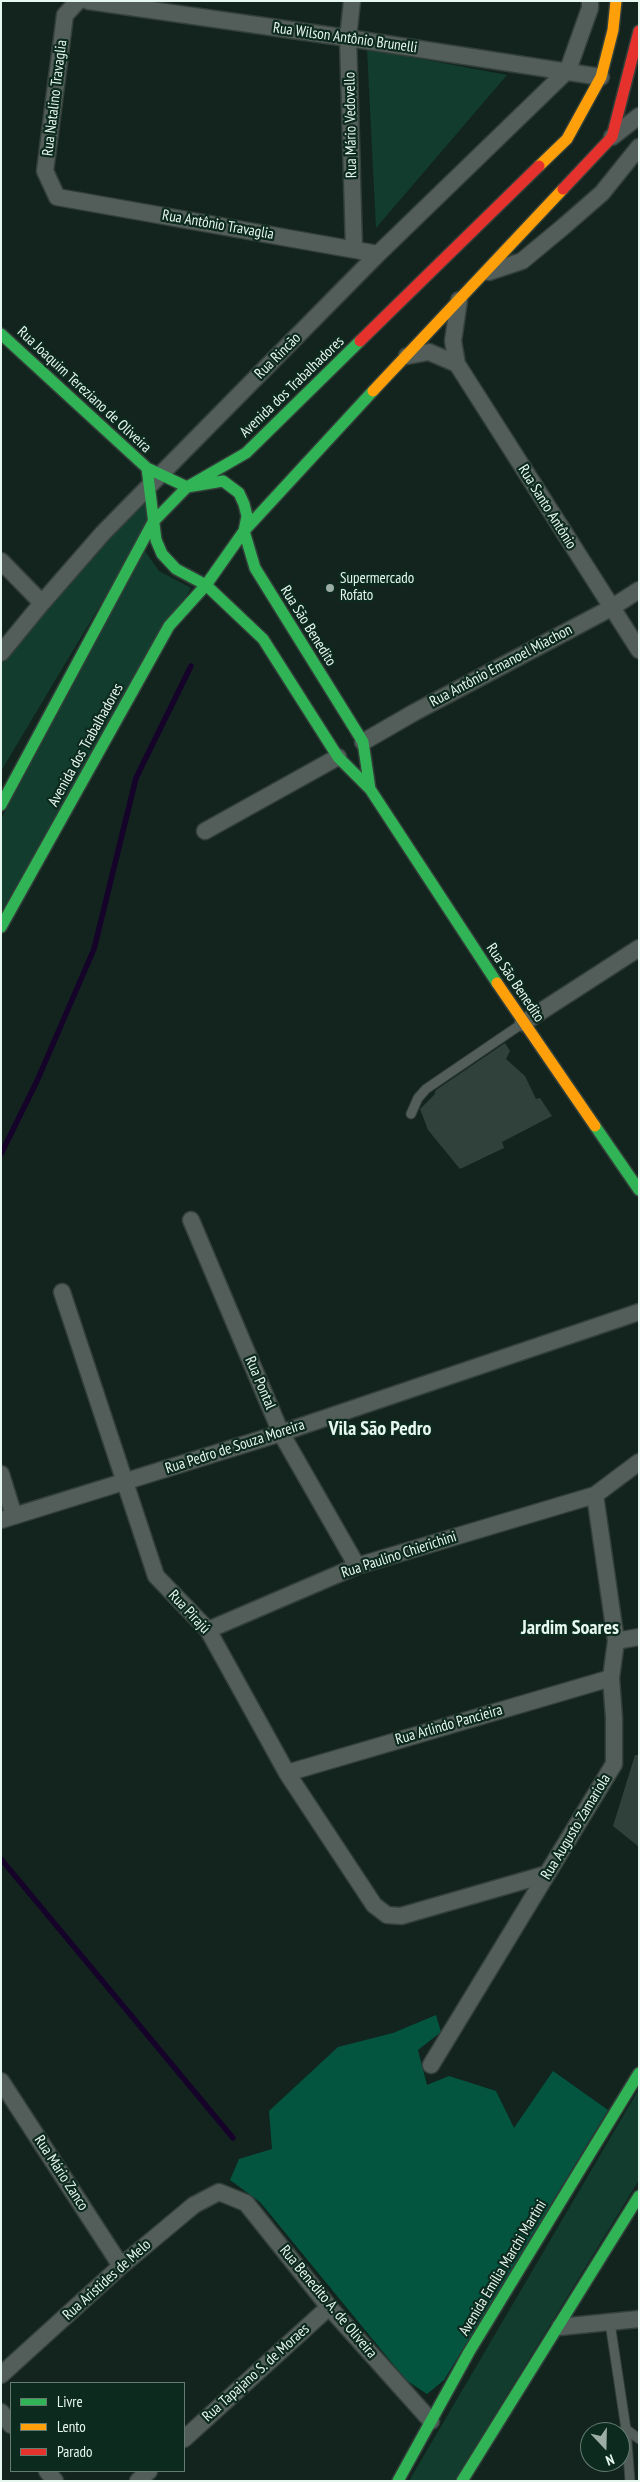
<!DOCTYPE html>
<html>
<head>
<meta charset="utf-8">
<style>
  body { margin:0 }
  #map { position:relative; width:640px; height:2482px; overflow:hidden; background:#13241e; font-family:"PT Sans Narrow",sans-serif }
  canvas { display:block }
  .frame { position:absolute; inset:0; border:2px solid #e6f7ef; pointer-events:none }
  .legend { position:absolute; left:10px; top:2382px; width:175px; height:90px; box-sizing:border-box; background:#0d2a1f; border:1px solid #647c72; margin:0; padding:6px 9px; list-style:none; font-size:15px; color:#e6f7ef }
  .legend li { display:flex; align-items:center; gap:10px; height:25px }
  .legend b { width:25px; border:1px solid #647c72 }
  .north { position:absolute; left:580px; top:2422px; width:50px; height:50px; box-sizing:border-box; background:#0d2a1f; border:1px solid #647c72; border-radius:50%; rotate:159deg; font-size:14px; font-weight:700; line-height:20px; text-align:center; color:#e6f7ef }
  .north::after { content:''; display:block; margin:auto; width:18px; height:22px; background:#9cada6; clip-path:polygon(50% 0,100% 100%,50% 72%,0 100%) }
</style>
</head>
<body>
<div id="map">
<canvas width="640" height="2482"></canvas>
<div class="frame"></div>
<ul class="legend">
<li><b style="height:6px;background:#30b455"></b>Livre</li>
<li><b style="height:6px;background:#ff9f0a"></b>Lento</li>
<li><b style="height:6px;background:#e5322d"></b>Parado</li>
</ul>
<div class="north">N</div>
</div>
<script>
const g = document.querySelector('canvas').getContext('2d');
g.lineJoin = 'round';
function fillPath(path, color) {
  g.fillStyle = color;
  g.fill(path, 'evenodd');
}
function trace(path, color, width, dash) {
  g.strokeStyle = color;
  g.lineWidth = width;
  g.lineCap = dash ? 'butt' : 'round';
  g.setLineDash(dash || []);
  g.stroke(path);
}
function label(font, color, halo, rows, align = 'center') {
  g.font = font + ' "PT Sans Narrow",sans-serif';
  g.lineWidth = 4.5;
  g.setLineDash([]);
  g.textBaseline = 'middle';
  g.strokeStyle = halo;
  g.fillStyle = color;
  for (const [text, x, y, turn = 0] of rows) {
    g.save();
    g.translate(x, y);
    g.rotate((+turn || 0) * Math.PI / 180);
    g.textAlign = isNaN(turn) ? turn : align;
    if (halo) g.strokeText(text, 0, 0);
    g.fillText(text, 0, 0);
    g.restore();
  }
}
fillPath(new Path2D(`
  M367 49 507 75 376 228Z
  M145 500 148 525 1 771V663L59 593Z
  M145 551 159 571 191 588 1 912V819Z
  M639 2089V2180L454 2481H409Z`), '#123d2e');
fillPath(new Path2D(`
  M436 2015 441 2032 418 2050 427 2085 449 2076 496 2091 514 2128 553 2071 608 2110 444 2380 427 2394 406 2380 260 2202 230 2180 239 2159 272 2149 269 2111 338 2047 393 2033Z`), '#035540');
trace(new Path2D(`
  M1 1154 37 1081 94 949 136 778 191 666
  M1 1859 233 2138`), '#15032a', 5.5);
fillPath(new Path2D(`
  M505 1043 510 1051 506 1059 525 1076 536 1099 540 1098 552 1116 502 1142 504 1148 460 1169 428 1130 420 1109 434 1095 436 1090Z
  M635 1755H639V1847L613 1826Z`), '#2f413a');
const lane = new Path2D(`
  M411 1114 418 1098 426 1089 523 1023
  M610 2323 626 2429 630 2481
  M626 2429 639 2439`);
const street = new Path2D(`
  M78 1 65 15 45 171 57 197 378 254
  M88 1 348 38 601 77
  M352 1 348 38 354 248
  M612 137 639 116
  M489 272 522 261 563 227 602 193 639 147
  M459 300 453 341 457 364 639 650
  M407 356 429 352 457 364
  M1 561 42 603
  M1 653 42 603 103 533 160 475 378 254 568 70 590 8V1
  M363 742 415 712 611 608 639 590
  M205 831 338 757
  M523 1023 639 948
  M191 1220 281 1433 357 1566
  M62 1292 156 1576 208 1630 287 1773 374 1905 387 1915 401 1916 547 1874
  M1 1474 14 1516
  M1 1520 281 1433 639 1312
  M208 1630 357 1566 595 1495
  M616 1641 639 1637
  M287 1773 611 1678
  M431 2065 614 1764V1718L611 1678 616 1641 595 1495 639 1462
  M1 2081 121 2266
  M560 2327 639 2319
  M1 2375 121 2266 194 2205 219 2192 246 2203 329 2307 431 2421
  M1 2412 11 2425
  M184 2439 329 2307
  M47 2471 55 2481
  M138 2481 149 2471`);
const fast = new Path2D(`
  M1 334 147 468 187 487 223 481 239 493 244 504 247 516 244 531 255 568 363 742 370 789
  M147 468 156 540 162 554 176 569 206 585 263 639 338 757 370 789 497 983
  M1 805 153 522 187 487 246 453 360 341
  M1 927 169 626 206 585 244 531 373 391
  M595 1126 639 1190
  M398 2481 469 2352 639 2073
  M462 2481 639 2196`);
const slow = new Path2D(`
  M539 166 567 139 601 77 613 30 616 1
  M373 391 563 189
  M497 983 595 1126`);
const jam = new Path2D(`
  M563 189 612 137 639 31
  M360 341 539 166`);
trace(lane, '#333f3a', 11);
trace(street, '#333f3a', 19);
trace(fast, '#333f3a', 14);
trace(slow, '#333f3a', 14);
trace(jam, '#333f3a', 14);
trace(lane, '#535e5a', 9);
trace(street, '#535e5a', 16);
trace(fast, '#30b455', 11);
trace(slow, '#ff9f0a', 11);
trace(jam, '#e5322d', 11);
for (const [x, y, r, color] of [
  [330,588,5,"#9cada6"]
]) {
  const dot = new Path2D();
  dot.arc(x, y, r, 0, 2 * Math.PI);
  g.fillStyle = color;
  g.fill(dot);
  trace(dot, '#0d2a1f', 2);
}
label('15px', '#e6f7ef', '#0d2a1f', [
  ["Rua Wilson Antônio Brunelli",345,38,8],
  ["Rua Natalino Travaglia",55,98,-83],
  ["Rua Mário Vedovello",351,125,-91],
  ["Rua Antônio Travaglia",218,225,10],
  ["Rua Rincão",278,356,-45],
  ["Avenida dos Trabalhadores",292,387,-44],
  ["Rua Joaquim Tereziano de Oliveira",84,390,43],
  ["Rua Santo Antônio",547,507,58],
  ["Rua São Benedito",308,626,58],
  ["Rua Antônio Emanoel Miachon",501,666,-28],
  ["Avenida dos Trabalhadores",86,745,-61],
  ["Rua São Benedito",515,983,56],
  ["Rua Pontal",260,1383,67],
  ["Rua Pedro de Souza Moreira",235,1447,-18],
  ["Rua Paulino Chierichini",399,1555,-18],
  ["Rua Pirajú",189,1612,47],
  ["Rua Arlindo Pancieira",449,1725,-16],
  ["Rua Augusto Zamariola",576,1827,-59],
  ["Rua Mário Zanco",61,2173,57],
  ["Avenida Emília Marchi Martini",503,2268,-59],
  ["Rua Aristides de Melo",107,2280,-42],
  ["Rua Benedito A. de Oliveira",328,2302,50],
  ["Rua Tapajano S. de Moraes",256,2373,-42]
]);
label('15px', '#e6f7ef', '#0d2a1f', [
  ["Supermercado",340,579],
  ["Rofato",340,596]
], 'left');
label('bold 20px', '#e6f7ef', '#0d2a1f', [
  ["Vila São Pedro",380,1429],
  ["Jardim Soares",570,1628]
]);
</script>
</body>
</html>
